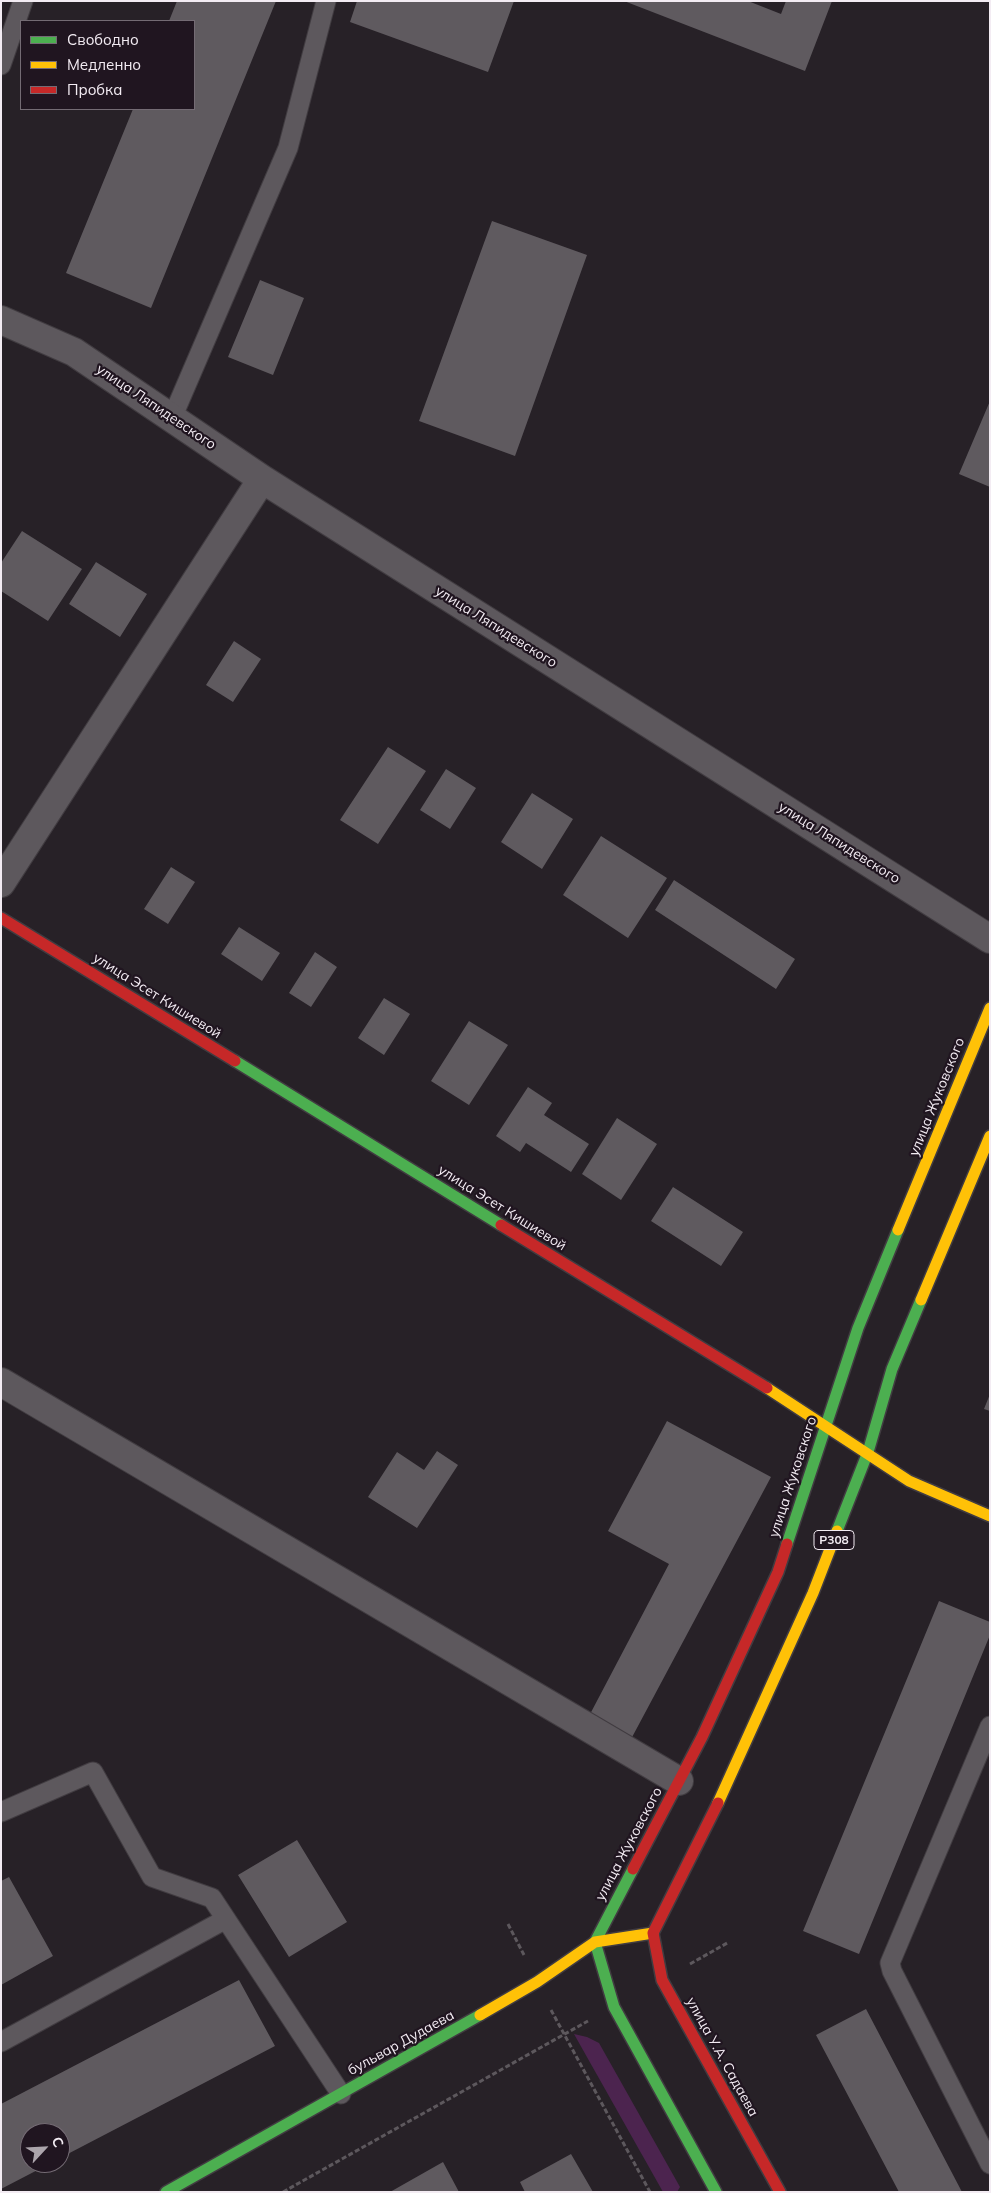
<!DOCTYPE html>
<html>
<head>
<meta charset="utf-8">
<style>
  body { margin:0 }
  #map { position:relative; width:991px; height:2193px; overflow:hidden; background:#272127; font-family:Mulish,sans-serif }
  canvas { display:block }
  .frame { position:absolute; inset:0; border:2px solid #f3ecf3; pointer-events:none }
  .legend { position:absolute; left:20px; top:20px; width:175px; height:90px; box-sizing:border-box; background:#201520; border:1px solid #746b74; margin:0; padding:6px 9px; list-style:none; font-size:15px; color:#f3ecf3 }
  .legend li { display:flex; align-items:center; gap:10px; height:25px }
  .legend b { width:25px; border:1px solid #746b74 }
  .north { position:absolute; left:20px; top:2123px; width:50px; height:50px; box-sizing:border-box; background:#201520; border:1px solid #746b74; border-radius:50%; rotate:65deg; font-size:14px; font-weight:700; line-height:20px; text-align:center; color:#f3ecf3 }
  .north::after { content:''; display:block; margin:auto; width:18px; height:22px; background:#aca5ac; clip-path:polygon(50% 0,100% 100%,50% 72%,0 100%) }
</style>
</head>
<body>
<div id="map">
<canvas width="991" height="2193"></canvas>
<div class="frame"></div>
<ul class="legend">
<li><b style="height:6px;background:#4caf50"></b>Свободно</li>
<li><b style="height:6px;background:#ffc107"></b>Медленно</li>
<li><b style="height:6px;background:#c62828"></b>Пробка</li>
</ul>
<div class="north">С</div>
</div>
<script>
const g = document.querySelector('canvas').getContext('2d');
g.lineJoin = 'round';
function fillPath(path, color) {
  g.fillStyle = color;
  g.fill(path, 'evenodd');
}
function trace(path, color, width, dash) {
  g.strokeStyle = color;
  g.lineWidth = width;
  g.lineCap = dash ? 'butt' : 'round';
  g.setLineDash(dash || []);
  g.stroke(path);
}
function label(font, color, halo, rows, align = 'center') {
  g.font = font + ' Mulish,sans-serif';
  g.lineWidth = 4.5;
  g.setLineDash([]);
  g.textBaseline = 'middle';
  g.strokeStyle = halo;
  g.fillStyle = color;
  for (const [text, x, y, turn = 0] of rows) {
    g.save();
    g.translate(x, y);
    g.rotate((+turn || 0) * Math.PI / 180);
    g.textAlign = isNaN(turn) ? turn : align;
    if (halo) g.strokeText(text, 0, 0);
    g.fillText(text, 0, 0);
    g.restore();
  }
}
fillPath(new Path2D(`
  M574 2034 587 2037 599 2043 680 2187 677 2192H663Z`), '#4c244f');
fillPath(new Path2D(`
  M177 1H276L151 308 66 273 133 109H194V21H169Z
  M357 1H514L488 72 350 22Z
  M624 1H748L781 14 786 1H832L805 71Z
  M492 221 587 255 515 456 419 421Z
  M260 280 304 298 273 375 228 357Z
  M990 401V487L959 474Z
  M22 531 82 569 48 621 1 591V563Z
  M96 562 147 594 120 637 69 604Z
  M234 641 261 659 233 702 206 685Z
  M388 747 426 771 378 844 340 820Z
  M446 769 476 788 450 829 420 810Z
  M532 793 573 819 542 869 501 842Z
  M601 836 667 878 628 938 563 895Z
  M171 867 195 882 168 924 144 909Z
  M674 880 795 959 776 989 655 910Z
  M239 927 280 953 262 981 221 954Z
  M315 952 337 967 311 1007 289 993Z
  M384 998 410 1014 384 1055 358 1038Z
  M469 1021 508 1045 469 1105 431 1081Z
  M528 1087 552 1103 544 1115 589 1144 571 1172 526 1143 520 1152 496 1136Z
  M617 1118 657 1144 621 1200 582 1174Z
  M673 1187 743 1232 721 1266 651 1221Z
  M990 1394V1411L984 1409Z
  M667 1421 771 1477 630 1741 588 1718 669 1564 608 1531Z
  M437 1451 458 1465 417 1528 368 1497 397 1452 424 1470Z
  M939 1601 990 1622V1635L859 1954 803 1931Z
  M297 1840 347 1922 289 1957 238 1875Z
  M9 1877 53 1956 1 1985V1881Z
  M239 1980 275 2046 60 2158V2133H30V2163H51L1 2189V2104Z
  M866 2009 962 2192H899L816 2035Z
  M571 2154 593 2192H525L520 2182Z
  M443 2162 459 2192H390Z`), '#5f5a5f');
const lane = new Path2D(`
  M1 65 23 1
  M172 418 288 148 326 1
  M990 1726 890 1963 892 1971 990 2164
  M1 1812 93 1772 152 1877 212 1898 341 2094
  M1 2042 226 1919`);
const street = new Path2D(`
  M1 320 74 352 262 479 990 939
  M1 883 262 479
  M1 1382 679 1781`);
const fast = new Path2D(`
  M235 1061 501 1225
  M837 1531 868 1452 892 1369 921 1300
  M787 1544 858 1328 898 1230
  M633 1869 595 1942 614 2007 716 2192
  M166 2192 480 2015`);
const slow = new Path2D(`
  M898 1230 990 1008
  M921 1300 990 1136
  M767 1388 909 1481 990 1516
  M718 1803 813 1593 837 1531
  M480 2015 537 1982 595 1942 653 1933`);
const jam = new Path2D(`
  M1 918 235 1061
  M501 1225 767 1388
  M718 1803 653 1933 662 1980 780 2192
  M633 1869 702 1737 778 1572 787 1544`);
trace(lane, '#413c41', 21);
trace(street, '#413c41', 30);
trace(fast, '#413c41', 14);
trace(slow, '#413c41', 14);
trace(jam, '#413c41', 14);
trace(new Path2D(`
  M508 1924 524 1955
  M690 1964 729 1942
  M551 2010 650 2192
  M283 2192 588 2021`), '#5d585d', 3, [5, 2.5]);
trace(lane, '#5d585d', 19);
trace(street, '#5d585d', 28);
trace(fast, '#4caf50', 11);
trace(slow, '#ffc107', 11);
trace(jam, '#c62828', 11);
for (const [x, y, w] of [
  [834,1540,40]
]) {
  const box = new Path2D();
  box.roundRect(x - w / 2, y - 9.5, w, 19, 4);
  g.fillStyle = '#201520';
  g.fill(box);
  trace(box, '#f3ecf3', 1);
}
label('bold 12px', '#f3ecf3', null, [
  ["P308",834,1540]
]);
label('14px', '#f3ecf3', '#201520', [
  ["улица Ляпидевского",156,407,34],
  ["улица Ляпидевского",496,627,32],
  ["улица Ляпидевского",839,843,32],
  ["улица Эсет Кишиевой",157,996,32],
  ["улица Жуковского",937,1097,-68],
  ["улица Эсет Кишиевой",502,1208,32],
  ["улица Жуковского",793,1477,-72],
  ["улица Жуковского",629,1844,-62],
  ["бульвар Дудаева",401,2043,-29],
  ["улица У.А. Садаева",722,2057,61]
]);
</script>
</body>
</html>
